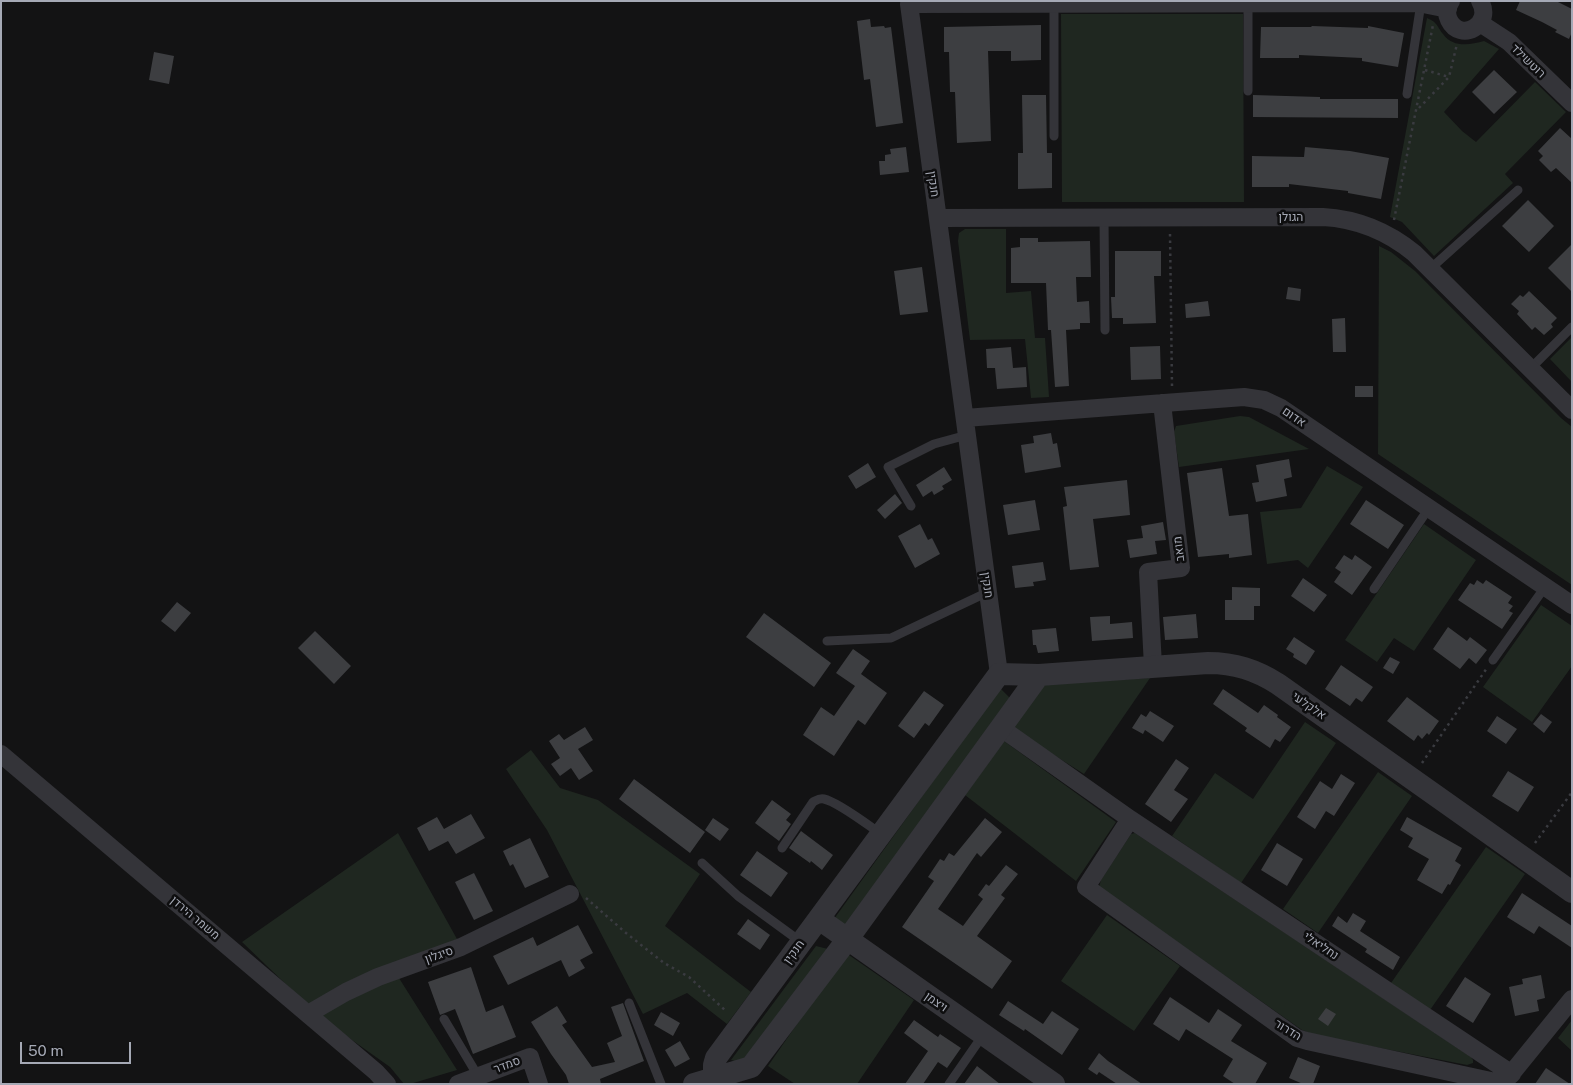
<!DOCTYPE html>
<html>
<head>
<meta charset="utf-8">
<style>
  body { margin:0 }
  #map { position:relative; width:1573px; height:1085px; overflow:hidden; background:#131314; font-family:"Public Sans",sans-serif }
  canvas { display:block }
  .frame { position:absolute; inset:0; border:2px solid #a5a9b5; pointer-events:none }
  .scale { position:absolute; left:20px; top:1042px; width:111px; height:22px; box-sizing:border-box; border:2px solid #a5a9b5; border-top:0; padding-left:6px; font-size:15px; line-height:18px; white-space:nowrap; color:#a5a9b5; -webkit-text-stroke:4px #0e0e0f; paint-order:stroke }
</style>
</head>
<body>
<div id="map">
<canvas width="1573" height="1085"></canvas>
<div class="frame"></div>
<div class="scale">50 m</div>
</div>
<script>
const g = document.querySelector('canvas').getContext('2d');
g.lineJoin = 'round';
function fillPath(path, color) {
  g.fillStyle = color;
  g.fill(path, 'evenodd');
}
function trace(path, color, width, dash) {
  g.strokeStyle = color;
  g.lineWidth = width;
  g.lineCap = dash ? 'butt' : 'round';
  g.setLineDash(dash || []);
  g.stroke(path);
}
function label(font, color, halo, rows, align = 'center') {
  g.font = font + ' "Public Sans",Heebo,sans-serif';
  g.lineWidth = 5;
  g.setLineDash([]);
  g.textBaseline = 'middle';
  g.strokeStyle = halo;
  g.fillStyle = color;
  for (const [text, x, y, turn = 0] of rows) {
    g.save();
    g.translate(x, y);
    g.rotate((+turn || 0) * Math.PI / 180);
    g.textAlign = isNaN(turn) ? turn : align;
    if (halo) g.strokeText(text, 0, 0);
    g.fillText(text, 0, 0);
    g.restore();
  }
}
fillPath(new Path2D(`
  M1061 14H1243L1244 202H1062Z
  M1427 18C1438 23 1436 25 1443 34 1453 48 1470 45 1484 41L1499 49 1444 112 1462 131 1476 142 1535 82 1566 112 1505 174 1513 183 1434 256 1402 222 1390 217Z
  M965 229H1006V293L1031 291 1035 338H1045L1049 397 1031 398 1025 339 970 340 958 241 959 233Z
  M1379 246 1391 252 1415 271 1561 418 1572 427V585L1378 454Z
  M1572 337V382L1550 359Z
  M1240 416 1249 417 1309 449 1179 467 1174 432 1176 426Z
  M1327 466 1363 487 1308 568 1298 560 1267 564 1260 512 1301 508Z
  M1424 524 1476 560 1414 651 1394 638 1377 662 1345 640Z
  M1541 605 1572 626V666L1532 722 1483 687Z
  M1150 678 1084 774 1008 726 1040 684Z
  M1000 688 1013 701 847 929 834 919Z
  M1305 722 1336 743 1241 883 1172 836 1215 773 1253 799Z
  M1004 741 1116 822 1076 881 965 795Z
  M531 750 560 788 598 800 700 874 665 926 751 992 727 1024 687 993 643 1014 547 830 506 769Z
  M1378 772 1412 796 1318 933 1283 909Z
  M398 833 457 939 392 967 457 1070 410 1084H404L390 1067 321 1018 242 942Z
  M1135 833 1471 1057 1473 1060V1063L1467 1065 1314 1035 1302 1030 1099 887 1101 880 1131 834Z
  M1486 847 1525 874 1430 1010 1391 983Z
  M1107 915 1180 966 1134 1031 1061 981Z
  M816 946 832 950 747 1064 731 1060Z
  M846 953 914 1000 857 1084H795L768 1066Z
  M1572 1020V1051L1558 1038Z`), '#1f2720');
fillPath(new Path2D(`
  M1520 1H1556L1572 9V32L1569 39 1555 32 1557 30 1542 22 1516 10Z
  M870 19 871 27 884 26 885 28 891 27 903 123 876 127 870 79 864 80 857 21Z
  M1041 25V60L1011 61V51H988L991 141 957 143 955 92H950L949 52H944V27Z
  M1312 26 1368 28V26L1404 33 1398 67 1362 61V58L1299 55V58H1260L1261 27H1311Z
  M154 52 174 56 169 84 149 80Z
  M1494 70 1517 92 1494 114 1472 92Z
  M1022 95H1046L1047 153H1052V188L1018 189V153H1023Z
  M1253 95 1320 97V99H1398V118L1253 117Z
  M1560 128 1572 139V183L1556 168 1551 172 1539 160 1543 156 1538 151Z
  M906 147 909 172 880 175 879 161H885V155L891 154 890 149Z
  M1305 147 1350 151 1389 158 1381 199 1348 193V191L1289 184V187H1252V156L1304 157Z
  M1528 200 1554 226 1529 252 1502 226Z
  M1020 238H1038V242L1090 241 1091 277H1076L1077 302 1089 301 1090 323H1080V329L1066 330 1069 386 1055 387 1051 330H1048L1046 283H1011V248L1020 247Z
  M1572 244V292L1548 268Z
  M1115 251H1161V276H1154L1156 323 1123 324V318H1112L1111 297H1115Z
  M922 267 928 312 900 315 894 271Z
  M1288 287 1301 289 1300 301 1286 299Z
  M1529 291 1557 318 1551 324 1553 327 1544 335 1535 327 1532 330 1517 314 1519 311 1511 304 1520 295 1523 297Z
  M1208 301 1210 316 1186 318 1185 304Z
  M1345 318 1346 352H1333L1332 319Z
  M1160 346 1161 379 1131 380 1130 347Z
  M1011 347 1013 368 1026 367 1027 387 997 389 995 368H987L986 349Z
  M1355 386H1373V397H1355Z
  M1051 433 1053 444 1057 443 1061 467 1025 473 1021 445 1034 443 1033 436Z
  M1289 459 1292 477 1284 479 1287 496 1256 502 1252 483 1259 482 1256 465Z
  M868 463 876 477 856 489 848 476Z
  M944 467 952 480 942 486 944 489 934 495 932 491 923 497 916 485Z
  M1222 468 1229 516 1248 514 1252 555 1229 558V554L1198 557 1187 473Z
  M1127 480 1130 515 1093 519 1099 567 1070 570 1063 507 1067 506 1064 487Z
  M895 494 902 503 885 519 877 510Z
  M1035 500 1040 530 1008 535 1003 505Z
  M1366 500 1404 525 1388 549 1350 524Z
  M1163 522 1166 540 1155 541 1157 554 1130 558 1127 540 1143 538 1141 526Z
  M920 524 928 540 932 538 940 554 915 568 898 536Z
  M1344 555 1352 560 1355 555 1372 567 1352 595 1334 582 1341 572 1335 568Z
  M1043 562 1046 580 1033 582 1034 586 1015 588 1012 566Z
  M1303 578 1327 595 1314 612 1291 596Z
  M1477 580 1483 584 1486 580 1512 597 1508 603 1513 606 1509 611 1513 613 1502 629 1458 600 1470 583 1474 585Z
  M1232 587 1260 588V606H1254V620H1225V600H1232Z
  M177 602 191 613 175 632 161 621Z
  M764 613 831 663 814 687 746 637Z
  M1196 614 1198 638 1165 640 1163 617Z
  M1110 616V624L1132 622 1133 638 1092 641 1090 617Z
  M1448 627 1467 641 1470 637 1487 650 1476 664 1469 658 1460 669 1433 649Z
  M1056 628 1059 651 1038 653 1036 645H1033L1032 630Z
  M315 631 351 666 334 684 298 648Z
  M1294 637 1315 651 1306 665 1293 657 1294 654 1286 649Z
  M853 649 870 661 861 674 887 693 865 725 858 720 834 756 803 735 821 707 834 716 855 686 836 673Z
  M1390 657 1400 662 1393 674 1383 668Z
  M1341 665 1373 687 1362 702 1356 698 1350 706 1325 689Z
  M1223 689 1258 713 1264 705 1278 715 1277 717 1291 727 1280 742 1275 739 1270 748 1245 731 1247 728 1213 704Z
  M924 691 944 705 929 726 925 723 914 738 898 726Z
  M1407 697 1439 721 1429 735 1427 733 1422 739 1418 735 1414 741 1387 721Z
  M1150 711 1174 726 1163 742 1145 730 1143 734 1132 728 1141 714 1146 717Z
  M1541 714 1552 722 1544 733 1533 724Z
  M1497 716 1517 729 1506 744 1487 731Z
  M585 727 593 740 578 749 593 771 579 780 571 768 560 776 551 764 560 758 549 741 559 734 564 740Z
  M1176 759 1189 768 1174 790 1188 799 1171 822 1145 804Z
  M1508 771 1534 787 1518 812 1492 796Z
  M1341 774 1355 783 1334 816 1326 811 1315 829 1297 817 1320 781 1332 789Z
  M634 779 705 832 690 853 619 799Z
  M772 800 791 814 786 820 791 824 779 841 755 823Z
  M471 814 485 838 456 854 448 841 429 851 417 828 437 817 444 829Z
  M1407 817 1462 848 1455 861 1461 865 1450 885 1448 884 1442 894 1417 880 1429 859 1408 847 1413 838 1400 830Z
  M713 818 729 829 720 841 705 830Z
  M985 818 1002 832 981 857 977 853 938 909 963 926 983 899 978 895 986 884 989 886 1006 865 1018 874 1001 895 1005 898 977 936 1012 961 992 989 902 927 934 881 928 877 940 859 944 861 949 853 954 856Z
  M801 831 833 855 822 870 811 861 810 863 789 848Z
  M530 838 549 877 525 888 513 864 510 866 503 851Z
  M1277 843 1303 859 1287 886 1261 870Z
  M757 851 788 873 771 897 740 875Z
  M474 873 493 911 474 920 455 882Z
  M1522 893 1572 926V948L1539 926 1534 934 1507 917Z
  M1353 913 1366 921 1360 931 1400 957 1393 970 1365 952 1367 949 1332 926 1338 916 1347 923Z
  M748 919 770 935 760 950 737 934Z
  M578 925 593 953 580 960 585 968 569 977 561 960 508 985 493 956 533 937 537 946Z
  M471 967 486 1012 503 1005 516 1037 473 1054 455 1009 440 1015 428 982Z
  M1541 975 1545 998 1537 1000 1539 1011 1515 1016 1509 987 1523 984 1522 979Z
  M1465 977 1491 994 1473 1023 1446 1006Z
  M1170 997 1209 1023 1218 1009 1242 1025 1231 1041 1267 1063 1255 1084H1235L1223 1076 1233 1059 1186 1029 1179 1041 1153 1024Z
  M1008 1001 1043 1024 1052 1011 1079 1029 1062 1055 1025 1029 1024 1031 999 1015Z
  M623 1003 644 1061 600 1079 601 1084H569L566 1075 551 1054 531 1022 557 1006 567 1022 562 1025 592 1067 615 1062 607 1043 622 1036 611 1007Z
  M1326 1008 1336 1014 1328 1026 1318 1019Z
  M661 1012 680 1023 673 1036 654 1025Z
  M914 1020 938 1037 940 1034 961 1048 947 1068 938 1062 923 1084H905L928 1051 904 1033Z
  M680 1041 690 1059 675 1067 665 1050Z
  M1099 1053 1108 1061 1142 1084H1117L1099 1072 1097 1075 1088 1069Z
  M1298 1057 1320 1066 1313 1084H1303L1289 1078Z
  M977 1066 1000 1084H964Z
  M1546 1068 1570 1084H1535Z`), '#3d3e41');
trace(new Path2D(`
  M1425 70 1449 77
  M1419 108 1449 77 1457 44
  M1394 220 1433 25
  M1170 234 1172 386
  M1422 763 1487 668
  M1535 843 1572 792
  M586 898 626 933 664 963 689 977 727 1012`), '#3a3b40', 2.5, [2.5, 4]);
trace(new Path2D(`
  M1248 3V91
  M1054 4V136
  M1407 94 1421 3
  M1104 217 1105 330
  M1430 269 1518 190
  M1530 369 1572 327
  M911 506 888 467 934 444 967 435
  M1374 589 1429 508
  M827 641 891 638 988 592
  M1493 660 1545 587
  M782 848 813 802C817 800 819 798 824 799 838 802 868 825 881 834
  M702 863 738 896 801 942
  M629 1003 661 1084
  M444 1019 478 1076
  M949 1084 983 1035`), '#343439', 9);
trace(new Path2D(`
  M1451 1C1447 7 1446 14 1449 20 1460 43 1494 25 1480 1
  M1480 23 1509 42 1572 103
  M938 218 1323 217C1358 219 1387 231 1414 253L1572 410
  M965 418 1244 397 1264 400 1281 408 1572 605
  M1153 666 1148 572 1181 568 1162 403
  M999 674 909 4 1418 3 1448 9
  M1001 728 1130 819 1512 1074
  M1 754 376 1072 387 1084
  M1130 819 1086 887 1297 1038 1307 1041 1500 1083 1507 1079 1572 999
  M308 1014 346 992 378 977 461 947 570 894
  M458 1084 530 1057 539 1084`), '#343439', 18);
trace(new Path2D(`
  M819 919 1054 1084
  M714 1077V1065L716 1058 999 674 1039 675 1208 663C1235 663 1256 670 1278 684L1572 892
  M694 1084 751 1067 847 940 1039 675`), '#343439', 22);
label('12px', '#a5a9b5', '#0e0e0f', [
  ["רוטשילד",1528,61,44],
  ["חנקין",933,184,82],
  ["הגולן",1291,217],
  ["אדום",1294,417,34],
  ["מואב",1179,549,-97],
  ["חנקין",987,585,82],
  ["אלקלעי",1309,706,35],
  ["משמר הירדן",195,918,40],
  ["נחליאלי",1321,946,34],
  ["חנקין",794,952,-54],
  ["סיגלון",439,955,-19],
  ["ויצמן",936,1002,35],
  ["הדרור",1288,1030,31],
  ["סמדר",507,1065,-21]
]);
</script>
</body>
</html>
